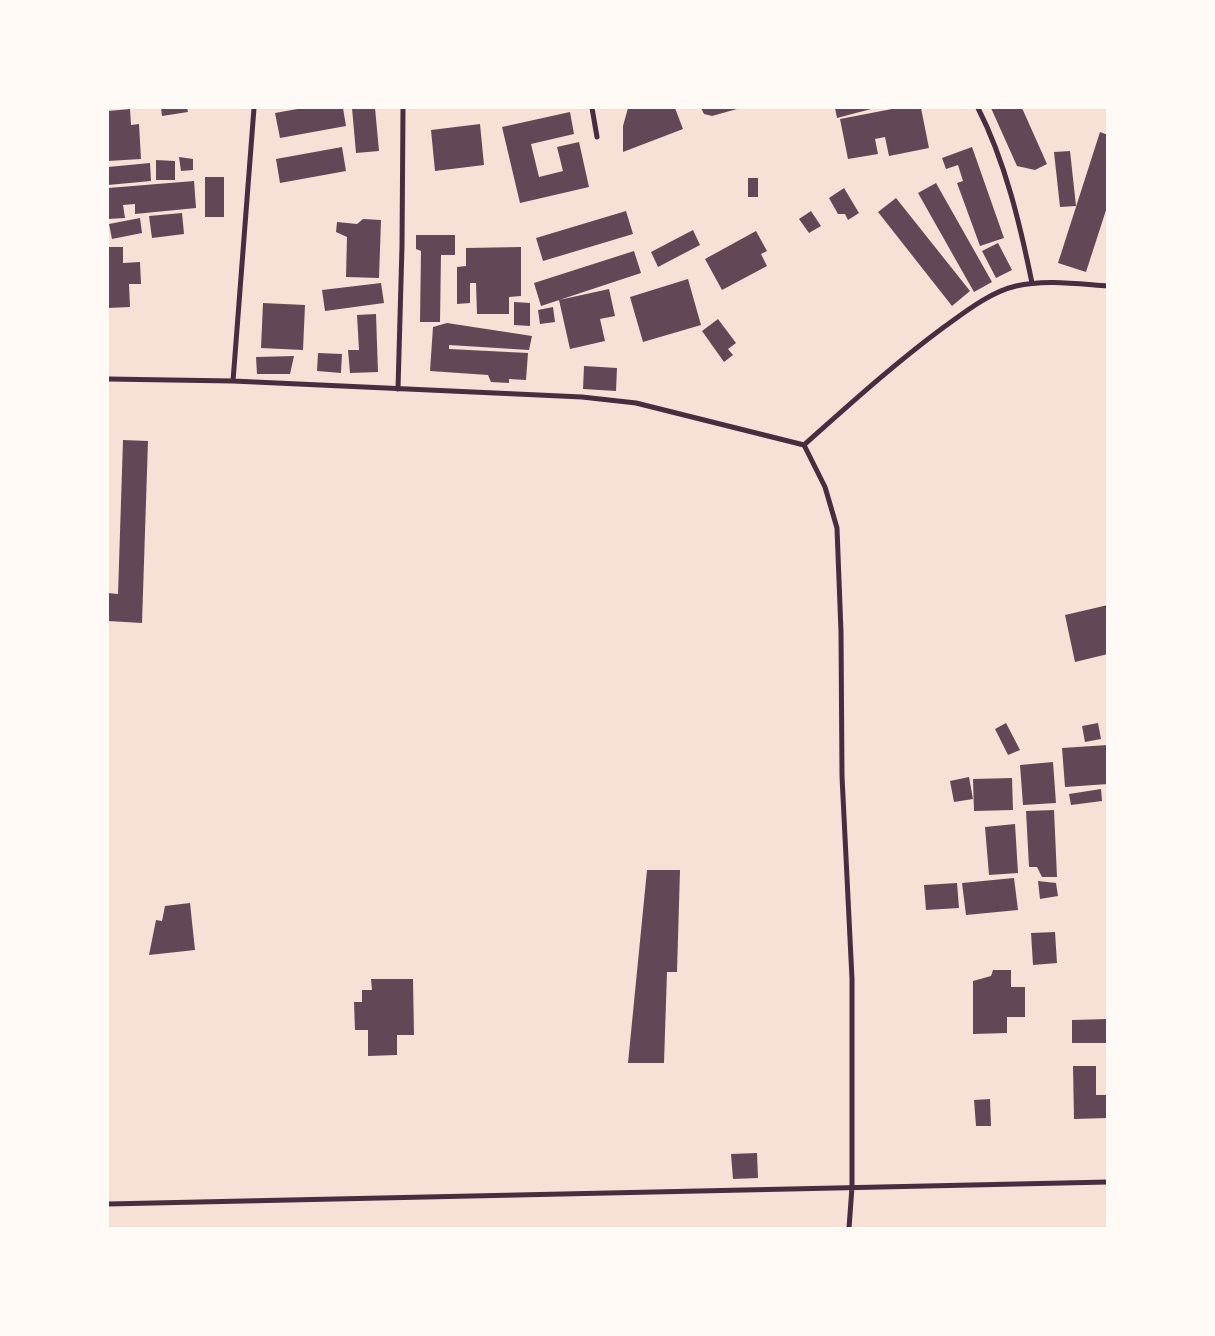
<!DOCTYPE html>
<html>
<head>
<meta charset="utf-8">
<style>
  body { margin:0 }
  #map { position:relative; width:1215px; height:1336px; overflow:hidden; background:#f7e1d7; font-family:Literata,serif }
  canvas { display:block }
  .frame { position:absolute; inset:0; border:109px solid #fffaf5; pointer-events:none }
</style>
</head>
<body>
<div id="map">
<canvas width="1215" height="1336"></canvas>
<div class="frame"></div>
</div>
<script>
const g = document.querySelector('canvas').getContext('2d');
g.lineJoin = 'round';
function fillPath(path, color) {
  g.fillStyle = color;
  g.fill(path, 'evenodd');
}
function trace(path, color, width, dash) {
  g.strokeStyle = color;
  g.lineWidth = width;
  g.lineCap = dash ? 'butt' : 'round';
  g.setLineDash(dash || []);
  g.stroke(path);
}
fillPath(new Path2D(`
  M161 108H187L188 112 162 116Z
  M303 108H343L346 126 280 138 275 113Z
  M352 108H375L379 151 356 153Z
  M628 108H675L683 129 623 152V126Z
  M701 108H736L737 109 712 116 704 114Z
  M835 108H875L837 118Z
  M897 108H921L929 148 889 156 885 137 875 139 878 154 848 159 840 119Z
  M991 108H1022L1047 164 1035 170 1017 166Z
  M130 109 131 125 139 124 141 159 108 161V111Z
  M570 112 574 134 531 144 539 177 563 171 557 147 579 142 589 187 520 203 502 127Z
  M480 124 484 165 435 171 431 130Z
  M1100 132 1108 135V204L1086 272 1058 263Z
  M342 147 346 171 280 183 276 159Z
  M972 147 1004 238 980 246 957 183 963 181 958 165 946 169 942 158Z
  M1070 151 1076 206 1060 207 1054 152Z
  M179 157 193 159V170L181 171Z
  M156 160 175 161V180H156Z
  M150 163 151 181 108 185V167Z
  M205 177H224V217H205Z
  M748 178H758V197H748Z
  M194 181 196 208 135 214V204L123 205 125 218 108 219V188Z
  M936 183 992 282 974 292 918 193Z
  M844 188 859 213 848 220 845 214H838L829 198Z
  M896 198 970 291 952 306 878 212Z
  M626 211 633 234 543 261 536 238Z
  M811 211 821 226 809 233 799 219Z
  M182 213 184 234 152 238 149 216Z
  M140 218 142 233 112 239 109 224Z
  M363 219 381 220 379 278 346 277 347 237 336 232 337 222 357 224Z
  M693 230 700 245 658 267 651 252Z
  M756 231 767 251 761 254 767 266 722 290 705 259Z
  M416 235H455V255H441L440 322H420L421 251 416 249Z
  M998 243 1012 270 996 278 982 251Z
  M108 247H123V263L140 262 141 284H129L130 307 108 308Z
  M521 247V296L509 297V314H477L476 283H470V303L457 304V267L466 266V248Z
  M634 251 641 273 541 306 534 283Z
  M688 279 701 325 643 342 630 297Z
  M381 283 384 303 325 311 322 290Z
  M609 289 615 316 600 319 605 341 570 349 559 300Z
  M514 302 530 303V326L514 325Z
  M263 303 305 305 303 350 261 348Z
  M553 307 555 322 540 324 538 310Z
  M376 314 378 372 350 373 348 350H359L357 315Z
  M718 319 736 343 728 349 733 355 724 362 702 331Z
  M447 323 532 336 529 350 449 345V349L528 353 526 380 509 379V383L491 382 488 375 430 371 433 327Z
  M318 353 342 354 341 373 317 371Z
  M294 356 290 374H257L256 357Z
  M584 366 617 368 616 391 583 389Z
  M123 440 148 441 142 623 108 621V593L118 594Z
  M1108 605V654L1075 662 1065 615Z
  M1006 723 1020 750 1008 755 995 729Z
  M1098 723 1101 739 1085 742 1082 726Z
  M1108 745V784L1065 787 1062 748Z
  M1053 762 1056 803 1023 805 1020 765Z
  M969 777 973 799 954 802 950 781Z
  M1012 778 1013 810 974 811 973 779Z
  M1101 789 1102 801 1071 805 1069 794Z
  M1054 810 1057 877H1042L1037 867H1029L1026 811Z
  M1015 824 1018 873 989 875 985 827Z
  M647 870H680L677 972H667L664 1063H628Z
  M1014 878 1018 910 966 915 962 883Z
  M1038 881 1056 883 1058 896 1040 899Z
  M957 883 959 908 926 910 924 885Z
  M190 903 195 950 149 955 156 920 162 921 165 906Z
  M1055 932 1057 963 1033 965 1031 933Z
  M993 970H1011V987H1025V1017H1007V1033L973 1034V981L991 976Z
  M371 979H413L414 1035H397V1055L368 1056V1030H355L354 1002H362V990H372Z
  M1108 1019V1043H1072V1020Z
  M1073 1066H1096V1095H1108V1118L1074 1119Z
  M990 1099 991 1126H976L974 1100Z
  M757 1153 758 1178 733 1179 731 1154Z`), '#644757');
trace(new Path2D(`
  M592 108 597 137
  M978 108C1005 161 1020 224 1032 283
  M108 379 233 381 582 397 636 403 804 445 825 487 837 528 841 632 842 776 852 979V1187L849 1228
  M233 381 254 108
  M398 389 402 246 403 108
  M804 445C850 404 894 364 944 327 965 312 990 292 1016 286 1045 279 1079 284 1108 286
  M108 1204 1108 1182`), '#4a2c40', 5);
</script>
</body>
</html>
